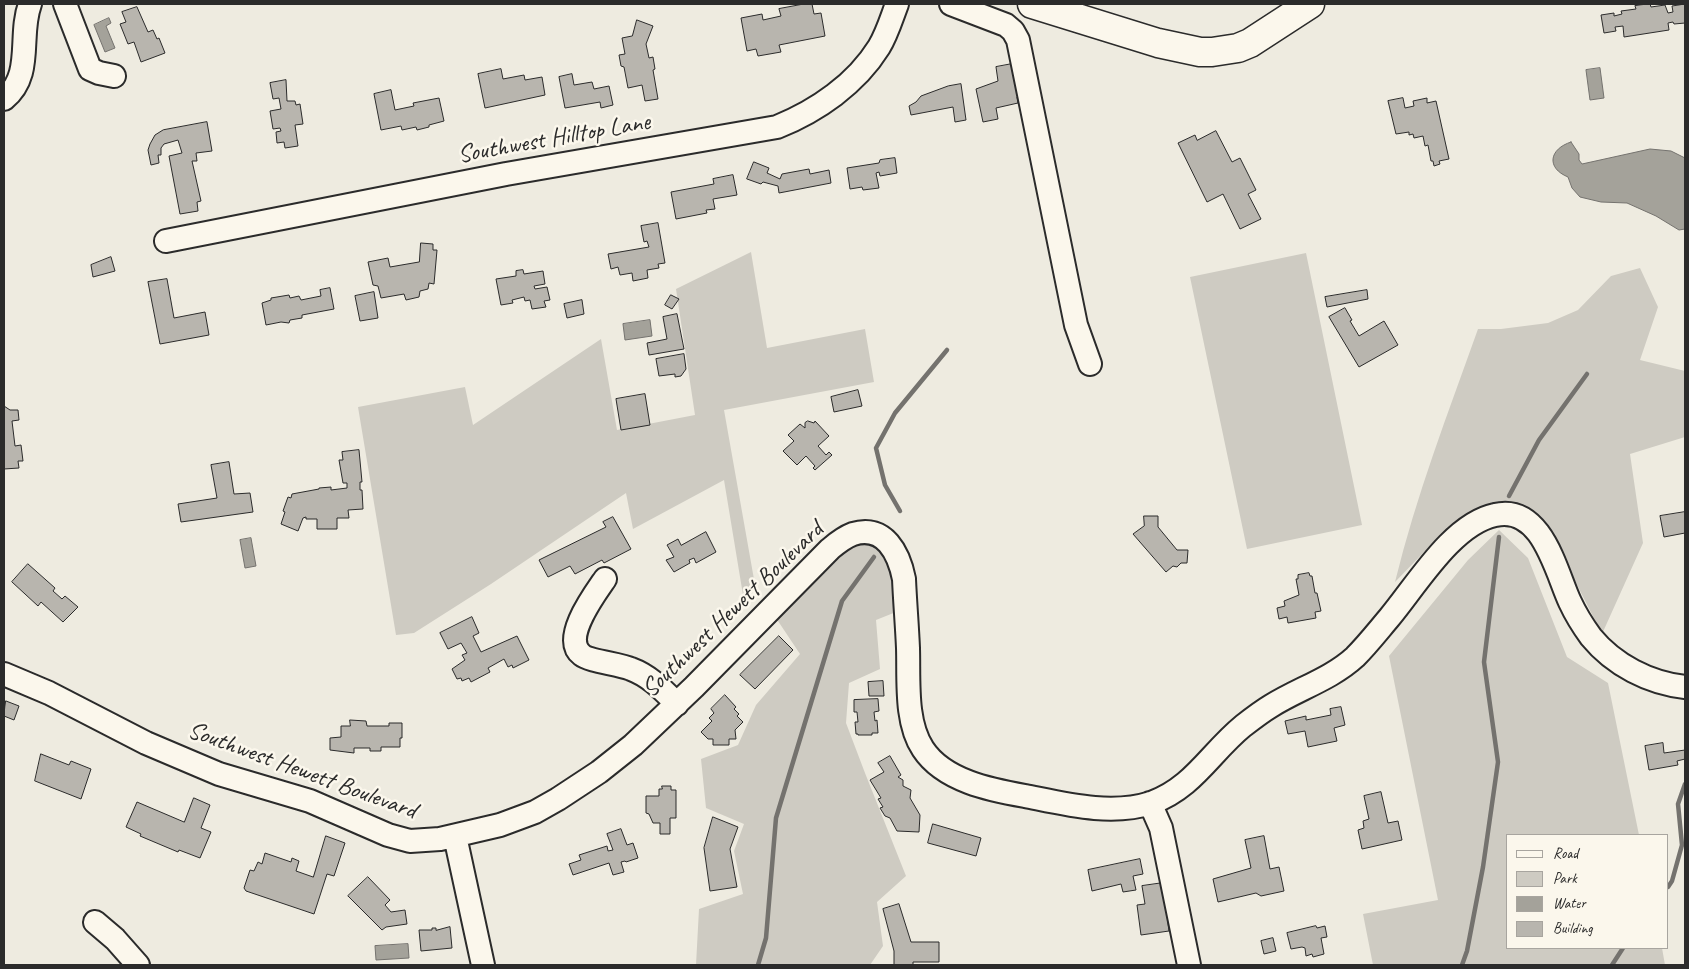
<!DOCTYPE html>
<html>
<head>
<meta charset="utf-8">
<style>
  body { margin:0 }
  #map { position:relative; width:1689px; height:969px; overflow:hidden; background:#eeebe0; font-family:Caveat,sans-serif }
  canvas { display:block }
  .frame { position:absolute; inset:0; border:5px solid #2b2b2b; pointer-events:none }
  .legend { position:absolute; left:1506px; top:834px; width:162px; height:115px; box-sizing:border-box; background:#fbf7ec; border:1px solid #a8a59f; margin:0; padding:6px 9px; list-style:none; font-size:15px; color:#2b2b2b }
  .legend li { display:flex; align-items:center; gap:10px; height:25px }
  .legend b { width:25px; border:1px solid #a8a59f }
</style>
</head>
<body>
<div id="map">
<canvas width="1689" height="969"></canvas>
<div class="frame"></div>
<ul class="legend">
<li><b style="height:6px;background:#fbf7ec"></b>Road</li>
<li><b style="height:14px;background:#cecbc2"></b>Park</li>
<li><b style="height:14px;background:#a4a29a"></b>Water</li>
<li><b style="height:14px;background:#b8b5ae"></b>Building</li>
</ul>
</div>
<script>
const g = document.querySelector('canvas').getContext('2d');
g.lineJoin = 'round';
function fillPath(path, color) {
  g.fillStyle = color;
  g.fill(path, 'evenodd');
}
function trace(path, color, width, dash) {
  g.strokeStyle = color;
  g.lineWidth = width;
  g.lineCap = dash ? 'butt' : 'round';
  g.setLineDash(dash || []);
  g.stroke(path);
}
function label(font, color, halo, rows, align = 'center') {
  g.font = font + ' Caveat,sans-serif';
  g.lineWidth = 5;
  g.setLineDash([]);
  g.textBaseline = 'middle';
  g.strokeStyle = halo;
  g.fillStyle = color;
  for (const [text, x, y, turn = 0] of rows) {
    g.save();
    g.translate(x, y);
    g.rotate((+turn || 0) * Math.PI / 180);
    g.textAlign = isNaN(turn) ? turn : align;
    if (halo) g.strokeText(text, 0, 0);
    g.fillText(text, 0, 0);
    g.restore();
  }
}
fillPath(new Path2D(`
  M751 252 767 348 865 329 874 382 724 410 755 585 743 595 724 480 633 529 626 493 491 584 414 633 396 635 358 407 465 387 473 425 601 339 617 430 695 415 676 289Z
  M1306 253 1362 525 1247 549 1190 277Z
  M1640 268 1658 307 1640 360 1685 371V437L1630 454 1643 543 1602 634 1546 524 1524 505 1481 507 1427 549 1395 582C1416 496 1448 413 1478 329H1501L1548 323 1578 310 1611 276Z
  M1499 530 1528 558 1567 657 1608 683 1639 835H1508V948H1662L1665 965H1373L1363 914 1438 900 1389 656 1468 560Z
  M871 541 897 564 901 610 876 620 880 669 849 683 846 723 865 773 906 876 877 902 883 946 870 965H696L699 909 743 894 734 851 744 824 706 808 701 759 738 745 756 705 800 654 774 615 843 548Z`), '#cecbc2');
const water = new Path2D(`
  M109 18 111 23 106 26 115 48 105 52 94 25Z
  M1600 68 1604 98 1590 100 1586 70Z
  M1571 142 1579 154V160L1582 164 1650 149 1671 151 1685 158V229L1679 230 1656 216 1627 203 1601 202 1580 197 1572 188 1568 177C1546 168 1549 149 1571 142Z
  M650 320 652 336 625 340 623 324Z
  M251 538 256 566 245 568 240 540Z
  M408 944 409 958 376 960 375 946Z`);
fillPath(water, '#a4a29a');
trace(water, '#74726e', 1);
trace(new Path2D(`
  M1509 496 1539 440 1587 374
  M900 511 885 485 876 448 895 413 947 350
  M1668 887 1672 881 1682 845 1678 804 1685 784
  M758 965 766 938 776 818 842 601 874 557
  M1462 965 1467 951 1483 867 1498 762 1484 662 1499 537
  M1612 965 1623 948`), '#74726e', 4.5);
const building = new Path2D(`
  M804 4H812L814 14 821 13 825 36 779 45 781 52 758 56 756 49 747 51 741 18 762 14 763 20 781 16 779 9Z
  M1650 4 1651 7 1665 5 1668 13 1673 12 1672 6 1685 4V23L1674 24 1673 22 1668 23 1669 30 1624 37 1623 26 1615 27 1616 31 1604 33 1601 15 1614 13V16L1622 14 1621 11 1636 9 1635 6Z
  M137 7 148 32 153 30 157 39 159 38 165 53 141 62 134 42 128 44 120 24 126 22 122 12Z
  M637 20 653 26 646 44 649 58 653 57 655 69 653 70 658 99 645 101 642 85 628 88 624 67 621 66 619 55 625 54 622 38 632 36Z
  M1012 64 1022 96 1017 97 1018 103 996 108 998 119 983 122 976 89 998 81 996 67Z
  M501 69 503 79 524 75 525 80 542 77 545 95 485 108 478 74Z
  M572 74 574 85 592 82 594 89 609 86 613 105 601 108 600 102 565 108 559 77Z
  M286 80 287 101H295L296 105 300 104 303 124 295 125 298 146 285 148 284 142 277 143 276 132 281 131 280 128 273 129 270 111 281 109 279 98 273 99 270 83Z
  M961 84 966 120 955 122 953 107 911 115 909 106 916 102 921 96 948 86Z
  M391 90 395 110 414 106 413 103 439 98 444 121 429 125V127L417 130 416 127 402 130 401 126 381 130 374 94Z
  M1403 98 1405 108 1414 106 1413 101 1427 98V103L1436 101 1449 159 1439 161 1440 164 1434 166 1433 161H1431L1428 145 1425 146 1423 136 1414 138 1413 134 1409 135V132L1396 134 1388 101Z
  M207 122 212 151 196 153 197 161H192L201 201 197 202 198 211 180 214 169 156 182 153 178 140 164 144 161 148V155H158L159 163 151 165 148 150 150 144 155 135 163 130Z
  M1216 131 1232 162 1240 158 1256 190 1248 194 1261 219 1240 229 1223 194 1207 202 1178 143 1195 135 1197 140Z
  M895 158 897 173 880 176 879 172 876 173 879 188 863 190 862 187 850 189 847 168 879 163 880 160Z
  M754 162 769 168 767 173 780 179 782 174 809 169 810 174 829 170 831 183 779 193 778 186 763 182 761 184 747 179Z
  M733 175 737 195 713 199 715 209 706 210 707 213 676 219 671 192 714 184 713 179Z
  M658 223 665 263 658 264 659 268 647 270 648 278 633 281 632 273 620 275 618 267 611 269 608 254 649 247 647 241 644 242 641 226Z
  M421 243 433 244V250H437L434 284 429 283 428 289 420 291 419 297 406 300 404 294 381 298 378 286 373 285 368 262 388 258 390 267 419 262Z
  M111 257 115 271 93 277 91 265Z
  M523 270 524 274 543 271 545 284 534 286 535 289 547 287 550 300 544 301 546 307 532 309 530 300 525 301 524 297 512 300 513 303 501 305 496 279 516 276V271Z
  M167 279 174 318 205 312 209 335 160 344 148 282Z
  M330 288 334 309 302 315V318L290 320 289 323 281 322 266 325 262 303 271 300V298L289 295 290 298 299 296 301 300 321 296 320 290Z
  M1367 290 1368 299 1327 307 1325 297Z
  M374 292 378 318 360 321 355 296Z
  M671 295 679 299 672 309 665 305Z
  M582 300 584 314 567 318 564 304Z
  M1345 308 1352 320 1350 321 1359 336 1384 321 1398 345 1359 367 1329 317Z
  M677 314 684 349 649 355 647 343 667 339 663 317Z
  M684 354 686 369 681 376 675 377V374L659 376 656 359Z
  M858 390 862 406 834 412 831 397Z
  M645 394 650 425 621 430 616 399Z
  M4 406 10 410H18L19 420 12 421 15 446 21 445 23 461H18L19 468 4 469Z
  M808 421 814 423 815 421 829 436 818 446 826 455 829 452 832 455 815 470 813 468 815 466 806 456 797 465 783 451 794 441 788 435 800 424 805 428V423Z
  M359 450 362 482H360V490H362L363 509 348 510 349 518H337V529H317V519H306V517L303 518 298 531 281 524 285 512 283 511 288 497 291 498 292 494 319 489V488L331 487V490L347 488V483H343L339 460H343L342 452Z
  M229 462 234 494 250 493 253 512 181 522 178 504 217 498 211 465Z
  M1685 512V533L1664 537 1660 516Z
  M1144 516H1158V527L1177 550H1188L1187 563H1181L1177 567 1173 566 1166 572 1133 534 1144 526Z
  M613 517 631 549 604 563 602 560 575 574 570 566 548 577 539 560 606 527 603 522Z
  M706 532 716 552 696 563 694 558 689 560 690 563 674 572 666 560 674 557 667 545 678 539 681 545Z
  M28 564 55 588 53 591 62 599 65 596 78 607 63 622 41 602 38 606 12 582Z
  M1309 573 1310 576H1312L1315 593H1317L1321 611 1315 612 1316 618 1288 623 1287 617 1279 619 1277 608 1285 606 1284 601 1299 595 1296 579H1298V575Z
  M472 617 479 633 473 636 481 652 517 636 529 660 513 668 512 665 508 667 504 659 488 668 490 672 471 682 469 678 462 681 461 678 457 679 452 669 465 660 462 655 467 653 461 643 448 649 440 633Z
  M779 636 793 650 755 689 740 675Z
  M883 681 884 696H869L868 682Z
  M725 695 736 707 734 709 739 714 737 716 743 722 735 730 736 739H729V745H713V739H708L701 732 712 721 709 718 714 713 711 709Z
  M878 699 879 711 874 712 875 721 877 720 878 733H872V735H858V734H856L855 722H858L857 712H854V700Z
  M6 701 19 706 14 720 4 716Z
  M1341 707 1345 725 1334 728 1337 741 1308 747 1305 731 1288 734 1285 721 1306 716V720L1331 715 1330 709Z
  M350 720 366 721 367 726H389V723H402V738H400V747H381V751H370V748H354V753L330 750V738L341 737V726H350Z
  M1663 743 1664 753 1685 750V759L1677 761 1678 765 1649 770 1645 746Z
  M41 754 69 765 71 761 91 769 81 799 35 781Z
  M890 756 901 775 898 777 903 780V786L911 790 910 798 920 815 919 832 897 831 890 818 885 816 880 808 883 807 878 799 881 798 870 780 884 772 878 763Z
  M662 786H671V790H676V818H670V834H660V823H653L649 814 646 813V796H659V789H662Z
  M1381 792 1388 823 1398 821 1402 840 1362 849 1358 830 1364 828 1363 821 1369 819 1364 796Z
  M194 798 210 805 201 828 211 832 200 858 179 850 178 852 140 836 141 834 126 827 137 802 184 822Z
  M713 817 738 827 730 849 737 887 710 891 704 848Z
  M933 824 981 838 976 856 928 843Z
  M621 829 627 845 633 843 638 858 626 862 625 861 621 862 624 872 613 875 609 863 573 875 569 864 581 860 579 855 607 846 608 851 613 850 607 834Z
  M326 836 345 843 334 876 327 874 314 914 246 891 244 888 250 870 254 871 258 862 262 864 265 853 291 862 292 858 299 861 296 871 313 877Z
  M1264 836 1270 869 1279 867 1284 891 1261 896 1256 893 1218 902 1213 879 1251 868 1245 840Z
  M1140 859 1143 874 1133 876 1136 890 1123 892 1121 884 1092 891 1088 870Z
  M368 877 390 900 385 905 391 912 405 910 407 924 386 927 382 930 348 896Z
  M1163 883 1169 931 1141 935 1137 905 1145 904 1142 886Z
  M899 904 911 942H939V962H913V965H894V951L883 909Z
  M1316 926 1317 928 1325 926 1327 937 1321 938 1324 954 1313 957 1312 954 1306 956 1305 948 1302 947 1291 949 1287 933Z
  M450 927 452 948 421 951 419 930H432V928H436V930Z
  M1273 938 1276 951 1264 954 1261 941Z`);
fillPath(building, '#b8b5ae');
trace(building, '#2b2b2b', 1);
const minor = new Path2D(`
  M65 4 90 69 99 73 114 76
  M951 4 1006 25 1013 31 1018 40 1076 325 1090 364
  M4 99C34 75 18 36 30 4
  M166 241 506 174 777 127C817 111 856 84 879 47 887 34 892 17 897 4
  M605 579C594 595 561 639 582 655 589 661 620 664 631 669 650 676 663 690 677 704
  M4 674 49 693 146 743 219 774 310 801 388 835 410 841 440 839 500 825 535 812 558 799 599 772 633 745 694 687 830 549C837 543 845 537 853 534 885 524 899 554 904 579 905 602 907 625 908 648 909 680 905 722 923 749 944 781 991 790 1025 796 1065 804 1111 816 1151 803 1193 788 1210 753 1243 726 1252 719 1261 712 1271 706 1298 689 1331 679 1355 657 1367 645 1378 631 1389 618 1416 586 1452 524 1495 515 1542 504 1556 572 1570 602 1576 615 1583 626 1591 637 1614 665 1649 683 1685 687
  M1150 803 1161 828 1189 965
  M455 836 483 965
  M95 922 115 939 138 965`);
const major = new Path2D(`
  M1032 4 1158 43 1200 52H1212L1238 48 1250 43 1310 4`);
trace(minor, '#2b2b2b', 26);
trace(major, '#2b2b2b', 31);
trace(minor, '#fbf7ec', 22);
trace(major, '#fbf7ec', 28);
label('25px', '#2b2b2b', '#fbf7ec', [
  ["Southwest Hilltop Lane",554,139,-10],
  ["Southwest Hewett Boulevard",733,610,-44],
  ["Southwest Hewett Boulevard",302,771,20]
]);
</script>
</body>
</html>
